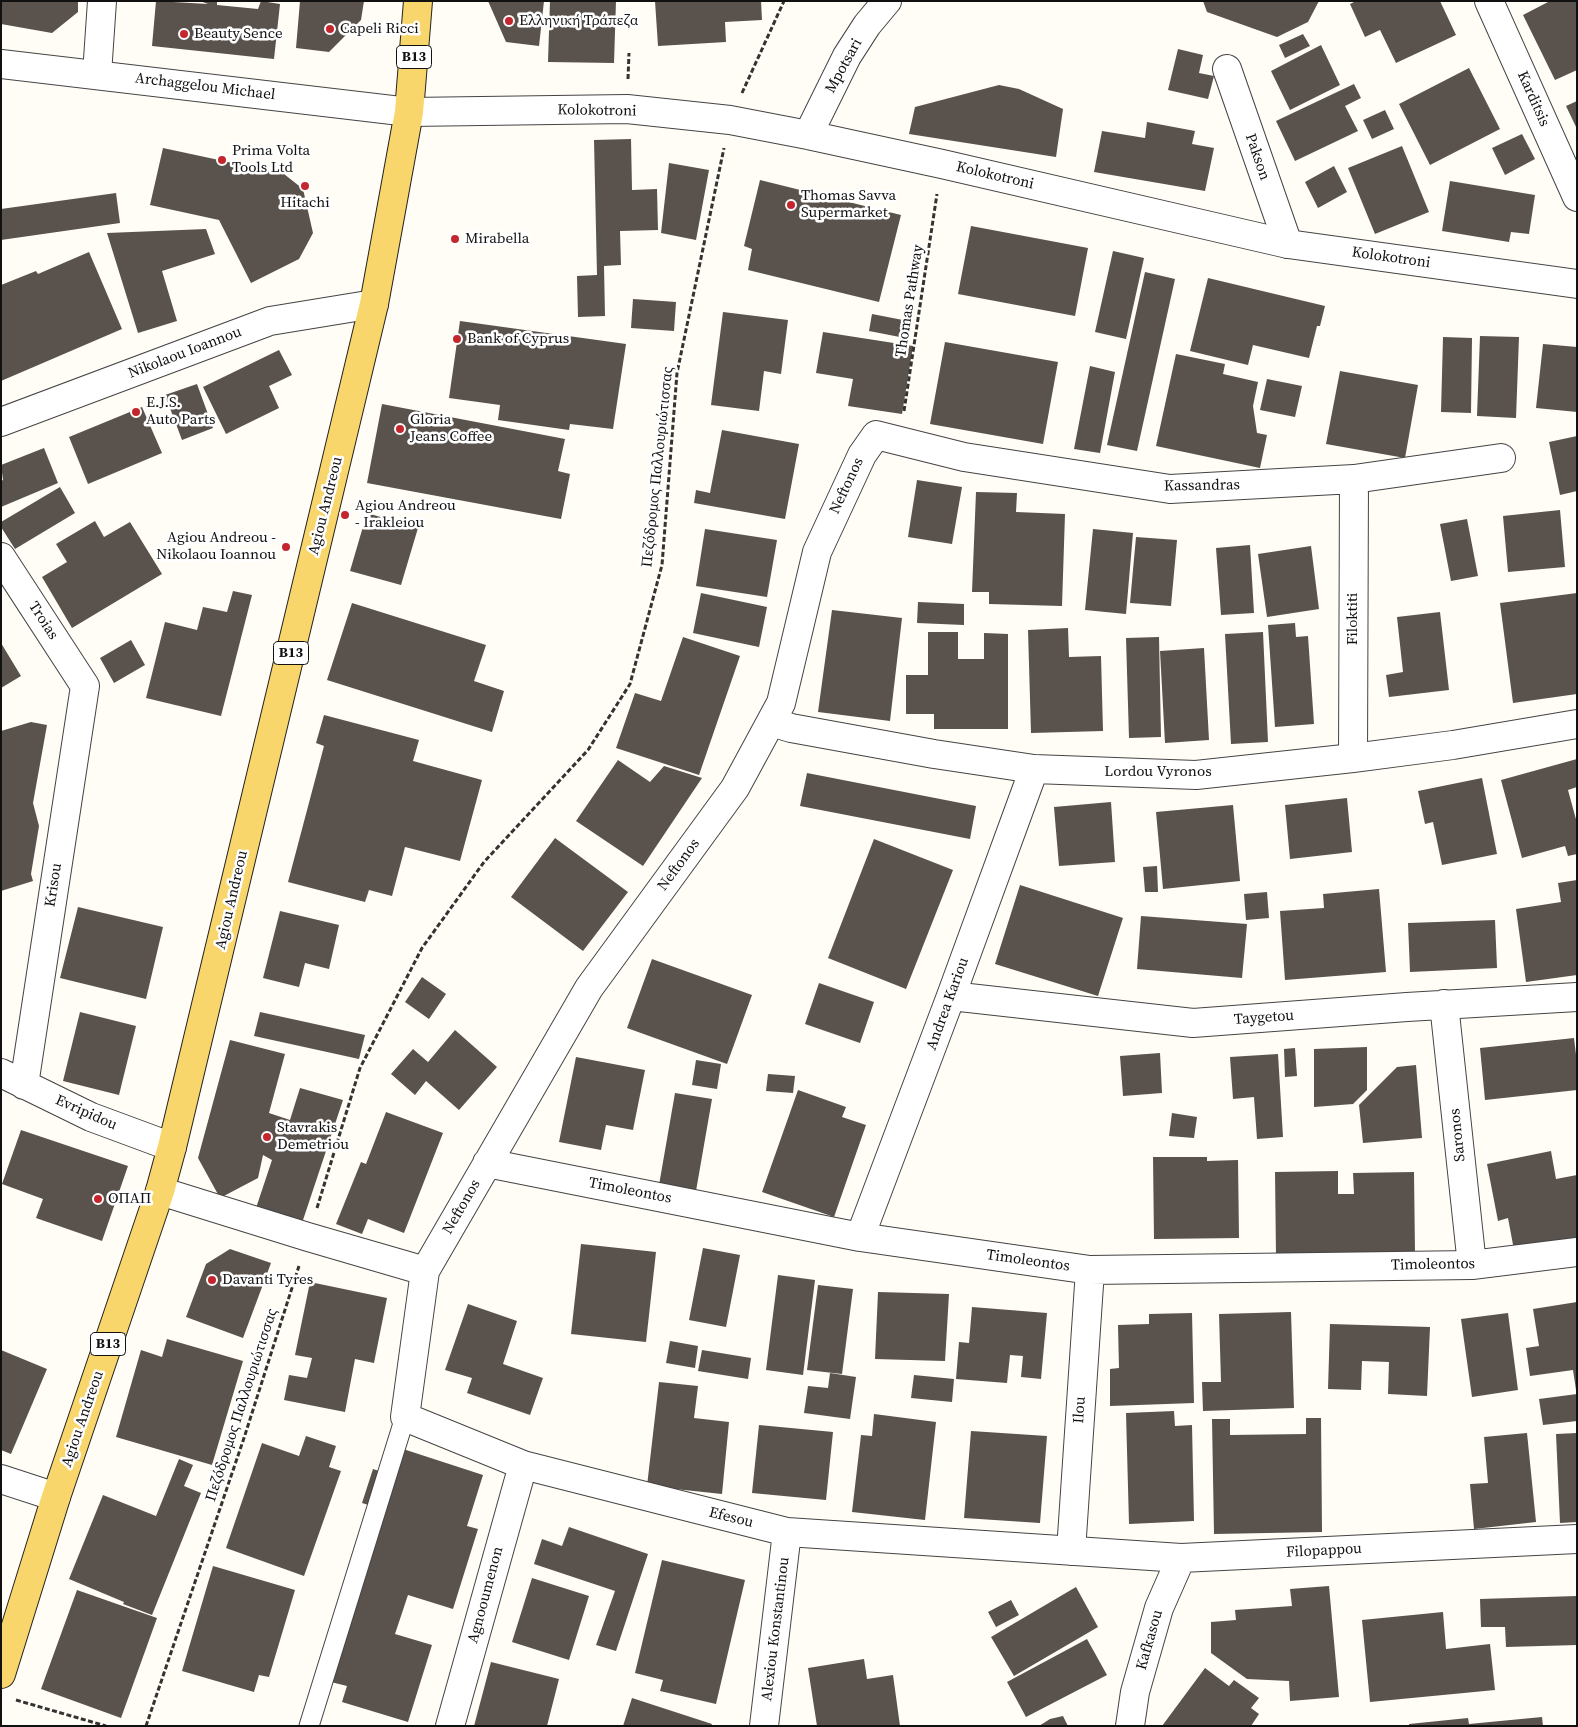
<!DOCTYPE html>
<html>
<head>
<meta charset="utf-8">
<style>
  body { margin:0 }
  #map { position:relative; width:1578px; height:1727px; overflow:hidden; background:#fffdf5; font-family:"Source Serif 4",serif }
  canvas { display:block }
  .frame { position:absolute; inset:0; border:2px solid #111; pointer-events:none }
</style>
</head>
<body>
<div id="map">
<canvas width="1578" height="1727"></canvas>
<div class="frame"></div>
</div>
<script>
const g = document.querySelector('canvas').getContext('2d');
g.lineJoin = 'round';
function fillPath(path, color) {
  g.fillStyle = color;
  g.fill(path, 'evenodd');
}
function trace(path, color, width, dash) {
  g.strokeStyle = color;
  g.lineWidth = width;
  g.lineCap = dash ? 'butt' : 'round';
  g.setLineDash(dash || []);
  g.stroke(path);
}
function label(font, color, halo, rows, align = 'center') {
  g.font = font + ' "Source Serif 4",serif';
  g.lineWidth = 5;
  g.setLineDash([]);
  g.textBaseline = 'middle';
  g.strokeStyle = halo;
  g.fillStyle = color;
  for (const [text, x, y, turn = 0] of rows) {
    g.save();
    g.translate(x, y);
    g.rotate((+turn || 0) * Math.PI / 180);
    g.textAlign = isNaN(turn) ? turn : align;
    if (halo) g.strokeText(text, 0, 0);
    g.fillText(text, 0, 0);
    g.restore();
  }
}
fillPath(new Path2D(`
  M1 1H78V12L52 33 1 24Z
  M156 1 208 4 200 1H217V5L258 9 261 1 280 4 274 59 152 46Z
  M300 1H364L361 20 329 52 296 48Z
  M488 1H544L539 46 506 42Z
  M550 1H616L614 63 548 62Z
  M655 1H761L762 20 725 22 726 42 658 46Z
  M1203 1H1319L1308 22 1277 37 1207 12Z
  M1356 1H1440L1456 35 1396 63 1380 30 1365 37 1350 4Z
  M1550 1H1577V70L1555 80 1523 15Z
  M1303 34 1310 46 1285 58 1279 45Z
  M1321 45 1340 85 1290 110 1271 71Z
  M1178 49 1203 55 1199 73 1214 76 1208 99 1168 90Z
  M1469 68 1500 129 1430 165 1399 104Z
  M1354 84 1361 98 1345 106 1358 131 1295 161 1276 121Z
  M999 85 1019 89 1063 109 1056 157 909 134 915 107Z
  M1577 101V129L1566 106Z
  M1385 110 1394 129 1372 139 1363 120Z
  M1147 122 1195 131 1192 144 1214 148 1205 191 1094 172 1102 131 1145 138Z
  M1522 134 1535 159 1505 175 1492 148Z
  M631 139 632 190 657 189 658 230 620 231 621 265 604 266 605 316 578 317 577 276 597 275 594 140Z
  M1402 146 1429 212 1375 234 1348 168Z
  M163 148 284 174 303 189 313 233 299 259 251 283 219 220 150 205Z
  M669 163 709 170 696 240 661 233Z
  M1334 166 1347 192 1318 208 1305 182Z
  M760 180 901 215 879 302 748 270 752 249 744 246Z
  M1450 181 1535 195 1529 234 1511 232 1509 242 1442 231Z
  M116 193 120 223 1 240V209Z
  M971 226 1088 248 1075 316 958 294Z
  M206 229 215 254 162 271 177 321 138 333 107 233Z
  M1113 251 1144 258 1126 339 1095 332Z
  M89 252 122 329 1 381V285L36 271 38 274Z
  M1145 272 1175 279 1137 451 1107 445Z
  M1208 278 1325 306 1320 326H1317L1309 358 1253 345 1248 365 1190 351Z
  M633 299 676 302 674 331 631 328Z
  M723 312 788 320 781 374 764 371 759 411 711 405Z
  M872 314 908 321 905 338 869 331Z
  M460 321 626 344 613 429 570 424 569 430 498 420 500 405 449 398Z
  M823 332 913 346 902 414 848 406 853 379 816 373Z
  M1480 336 1519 337 1516 418 1477 416Z
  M1443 337 1472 338 1471 413 1441 412Z
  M945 342 1058 362 1043 444 930 424Z
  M1543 344 1577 347V412L1536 408Z
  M279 350 292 375 269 386 279 408 226 434 203 387Z
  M1176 354 1225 364 1223 374 1258 382 1253 406 1257 433 1267 435 1260 468 1156 446Z
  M1090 366 1115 372 1100 453 1074 449Z
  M1340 371 1418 385 1405 458 1326 444Z
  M1267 379 1302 386 1295 417 1260 410Z
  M197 384 213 428 182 440 165 395Z
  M382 404 565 439 558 471 570 474 561 519 367 483Z
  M142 407 162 453 88 484 69 437Z
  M722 430 799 444 785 519 694 503 696 490 710 493Z
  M1577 436V491L1560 495 1549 442Z
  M44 448 58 483 1 507V481L3 480 1 465Z
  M917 480 962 487 952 544 908 537Z
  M60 487 75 513 15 549 1 527V522Z
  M976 492 1017 493 1016 512 1065 514 1062 606 989 604V592H972Z
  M1560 510 1565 567 1508 572 1503 516Z
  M367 513 418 528 401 585 350 571Z
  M1467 519 1478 576 1451 581 1440 524Z
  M95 521 104 537 130 522 162 574 72 628 42 577 67 562 56 544Z
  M705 529 777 540 767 597 696 586Z
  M1093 529 1133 533 1126 614 1085 610Z
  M1136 537 1177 540 1171 606 1130 603Z
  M1250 545 1254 613 1221 615 1216 548Z
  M1311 546 1319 609 1267 617 1258 554Z
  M233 591 252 595 221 716 146 698 165 622 197 630 203 607 227 612Z
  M701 593 767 607 759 647 693 633Z
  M1577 593V694L1513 703 1500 603Z
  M918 602 964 604V625L917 623Z
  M352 603 486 645 474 681 504 691 492 732 327 680Z
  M832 610 902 618 890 721 818 712Z
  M1440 612 1449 690 1389 697 1386 675 1403 672 1397 617Z
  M1295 623 1296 637 1308 636 1314 724 1275 727 1268 625Z
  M1068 628 1069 657 1101 656 1103 731 1031 733 1028 630Z
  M928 632H958V659H984V633L1008 634V729H934V714H906V675H928Z
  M1263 632 1268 742 1231 744 1225 634Z
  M683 637 740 656 699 775 616 748 635 693 661 701Z
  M1159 637 1161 737 1129 738 1126 638Z
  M131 640 145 665 114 683 100 658Z
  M1 643 21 676 1 688Z
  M1204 648 1209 740 1165 743 1160 651Z
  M324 715 419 740 413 761 482 780 460 861 405 847 392 896 369 890 365 902 288 882 324 746 316 743Z
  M31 722 47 725 33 803 39 826 31 874 33 881 1 891V731Z
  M1577 759V787L1568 790 1577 823V854L1568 856 1565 846 1522 858 1501 780Z
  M618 760 650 782 664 766 702 778 643 866 576 821Z
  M807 773 976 806 970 839 800 806Z
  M1482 778 1497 854 1442 865 1433 822 1425 824 1418 791Z
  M1347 798 1352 852 1290 859 1285 805Z
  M1111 802 1115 862 1059 866 1054 807Z
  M1233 805 1240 881 1163 889 1156 812Z
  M555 838 628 892 583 951 511 897Z
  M874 839 953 870 906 989 828 958Z
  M1157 866 1158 892H1145L1143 867Z
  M1577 880V975L1526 982 1516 909 1561 902 1558 883Z
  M1020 885 1123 918 1098 996 995 964Z
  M1379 889 1386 972 1285 980 1280 911 1324 908 1323 894Z
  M1267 892 1269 918 1246 920 1244 894Z
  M78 907 163 927 146 999 60 978Z
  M280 911 339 925 329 969 305 963 299 987 263 978Z
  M1141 916 1247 924 1242 978 1137 969Z
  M1495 920 1497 968 1410 972 1408 923Z
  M652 959 752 995 727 1064 627 1028Z
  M422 977 446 994 429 1019 405 1002Z
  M819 983 874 1002 860 1043 805 1024Z
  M80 1012 136 1026 119 1095 63 1081Z
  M260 1012 365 1035 359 1059 254 1036Z
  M455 1030 497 1067 459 1110 426 1081 415 1095 391 1074 413 1049 428 1062Z
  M1574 1038 1577 1063V1090L1485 1100 1480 1048Z
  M230 1040 285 1054 269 1113 290 1120 300 1088 343 1100 302 1223 256 1208 272 1160 263 1155 258 1178 220 1198 198 1158Z
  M1367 1047V1090L1353 1104 1314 1107V1049Z
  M1295 1048 1297 1076 1285 1077 1284 1049Z
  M1160 1053 1162 1093 1123 1096 1120 1056Z
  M1278 1054 1283 1137 1257 1139 1254 1097 1233 1099 1230 1057Z
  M576 1057 645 1070 633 1130 606 1125 601 1150 559 1142Z
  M696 1060 721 1064 717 1089 692 1085Z
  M1416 1065 1422 1138 1363 1143 1359 1105 1397 1067Z
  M768 1074 795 1076 793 1093 766 1091Z
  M798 1090 846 1107 842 1117 866 1125 834 1217 762 1192Z
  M675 1093 712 1099 696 1191 659 1185Z
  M386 1112 443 1133 404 1233 368 1219 362 1234 336 1224 361 1162 366 1164Z
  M1172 1113 1197 1117 1194 1138 1169 1136Z
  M21 1130 128 1166 102 1241 36 1218 43 1199 2 1184Z
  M1551 1151 1556 1179 1577 1175V1237L1514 1250 1508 1218 1498 1221 1487 1164Z
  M1153 1157H1207V1161L1238 1160 1239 1238 1154 1239Z
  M1338 1171V1194H1354L1353 1173 1414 1172 1415 1253 1276 1256 1275 1172Z
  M581 1244 656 1252 646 1342 571 1334Z
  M703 1248 740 1255 726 1327 689 1320Z
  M230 1249 271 1263 243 1338 186 1317 206 1264Z
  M778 1275 815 1280 803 1375 766 1370Z
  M310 1282 387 1298 374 1363 355 1359 345 1412 284 1400 289 1375 307 1378 312 1358 295 1355Z
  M818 1285 853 1289 842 1374 807 1370Z
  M878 1292 949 1294 945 1361 875 1359Z
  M1577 1302V1390H1576L1573 1370 1530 1376 1526 1348 1539 1346 1533 1309Z
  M468 1304 517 1321 503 1364 543 1378 530 1415 467 1393 472 1378 445 1370Z
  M972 1307 1047 1313 1041 1379 1021 1377 1023 1356 1010 1355 1007 1383 956 1379 959 1342 969 1343Z
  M1291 1312 1294 1408 1203 1411 1202 1382H1221L1219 1314Z
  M1192 1313 1194 1403 1110 1406V1369L1119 1368 1118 1325 1149 1324V1314Z
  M1508 1313 1518 1390 1472 1397 1461 1319Z
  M1330 1324 1430 1327 1427 1396 1388 1394 1389 1362 1362 1361 1361 1390 1328 1389Z
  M167 1339 243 1361 212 1465 116 1437 141 1350 162 1357Z
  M670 1341 698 1346 695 1368 666 1363Z
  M1 1350 47 1369 11 1454 1 1450Z
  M702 1350 751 1358 748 1379 698 1371Z
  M830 1373 856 1377 850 1419 804 1413 808 1386 828 1388Z
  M914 1375 954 1379 952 1402 911 1398Z
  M659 1382 698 1386 694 1418 729 1422 722 1494 647 1486Z
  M1577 1394V1421L1543 1425 1539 1399Z
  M1174 1411 1175 1426 1192 1425 1194 1521 1129 1524 1126 1413Z
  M874 1414 936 1422 925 1520 852 1512 861 1435 872 1436Z
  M1306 1418H1321L1322 1532 1214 1534 1212 1419H1230V1435L1306 1434Z
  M759 1425 833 1432 826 1500 752 1493Z
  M971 1431 1047 1436 1040 1523 964 1518Z
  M1527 1433 1536 1522 1474 1529 1470 1484 1488 1483 1484 1437Z
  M1577 1433V1522L1560 1523 1556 1434Z
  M306 1436 336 1446 329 1467 341 1471 304 1576 226 1548 262 1443 299 1456Z
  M400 1448 483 1475 467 1526 478 1529 453 1609 408 1595 395 1634 432 1645 408 1722 342 1702 347 1686 327 1681 382 1509 362 1503 373 1469 391 1475Z
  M179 1459 193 1465 184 1486 201 1493 152 1615 123 1604 124 1602 69 1579 103 1495 156 1516Z
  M569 1527 648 1554 616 1651 596 1645 615 1591 534 1564 542 1539 562 1546Z
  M662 1560 745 1580 716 1704 660 1691 663 1680 635 1673Z
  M213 1566 295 1590 269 1677 259 1675 254 1692 182 1671Z
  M532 1578 589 1596 569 1660 512 1642Z
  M1329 1586 1339 1697 1290 1701 1289 1681 1247 1679 1211 1653V1622L1236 1620 1235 1610 1292 1606 1290 1589Z
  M1076 1587 1098 1627 1014 1676 991 1637Z
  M77 1590 157 1618 121 1718 41 1689Z
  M1577 1596V1645L1506 1647 1505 1627H1481L1480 1599Z
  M1011 1600 1019 1615 996 1627 988 1612Z
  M1443 1612 1446 1649 1490 1644 1495 1690 1370 1702 1362 1620Z
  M1087 1639 1107 1675 1026 1717 1007 1682Z
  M864 1659 867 1679 893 1675 900 1726H817L808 1668Z
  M491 1662 559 1679 547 1726H474Z
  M1205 1668 1229 1686 1234 1680 1259 1698 1251 1708 1259 1714 1251 1726H1162Z
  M632 1698 712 1724 711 1726H623Z
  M1063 1716 1068 1726H1039L1050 1719Z
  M1542 1717 1543 1726H1409V1724L1468 1718 1469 1724Z`), '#5a524d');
const service = new Path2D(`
  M309 1726 405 1417`);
const minor = new Path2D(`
  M1489 1 1577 197
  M1227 69 1288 244
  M97 74 102 1
  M1501 458 1354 479 1170 489 964 457 876 435 862 455 817 552 781 703 735 788 589 988 425 1271 405 1417 523 1465 787 1532 1181 1558 1577 1539
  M1 557 85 686 24 1085
  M771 722 791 728 934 754 1034 769 1196 775 1353 758 1453 745 1577 724
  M1353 758 1354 479
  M951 996 1193 1023 1407 1007 1577 997
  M1444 1004 1472 1265
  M1 1073 91 1117 172 1147
  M487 1163 860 1237 1090 1270 1472 1265 1577 1252
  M160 1191 308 1237 425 1271
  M860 1237 951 996 1034 769
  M1 1479 56 1497
  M1071 1551 1090 1270
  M450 1726 523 1465
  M764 1726 787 1532
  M1130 1726 1135 1692 1159 1608 1181 1558`);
const tertiary = new Path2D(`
  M1 64 409 112 627 109 730 120 808 135 942 164 1288 244 1577 284
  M808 135 847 56 867 25 887 1
  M1 422 270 321 374 304`);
const primary = new Path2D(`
  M1 1674 56 1497 160 1191 172 1147 374 304 409 112 418 1`);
trace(service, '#444', 21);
trace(minor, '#444', 30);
trace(tertiary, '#444', 30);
trace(primary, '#222', 30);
trace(new Path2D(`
  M628 79 629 53
  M742 93 784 1
  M904 411 937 194
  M317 1208 360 1068 422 948 484 862 588 750 630 684 662 565 677 373 724 148
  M16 1700 106 1726
  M146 1726 244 1438 299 1266`), '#333', 3, [5, 2.5]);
trace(service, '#fff', 19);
trace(minor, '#fff', 28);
trace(tertiary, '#fff', 28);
trace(primary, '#f9d66b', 28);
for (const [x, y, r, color] of [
  [509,21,5,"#c4262e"],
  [330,29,5,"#c4262e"],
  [184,34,5,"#c4262e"],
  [222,160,5,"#c4262e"],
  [305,186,5,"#c4262e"],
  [791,205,5,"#c4262e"],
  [455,239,5,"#c4262e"],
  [457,339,5,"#c4262e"],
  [136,412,5,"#c4262e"],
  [400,429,5,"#c4262e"],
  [345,515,5,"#c4262e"],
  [286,547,5,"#c4262e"],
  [267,1137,5,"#c4262e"],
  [98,1199,5,"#c4262e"],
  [212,1280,5,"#c4262e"]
]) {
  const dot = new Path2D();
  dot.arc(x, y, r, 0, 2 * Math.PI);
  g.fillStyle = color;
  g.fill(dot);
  trace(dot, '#fff', 2);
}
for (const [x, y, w] of [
  [414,57,35],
  [291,653,35],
  [108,1344,35]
]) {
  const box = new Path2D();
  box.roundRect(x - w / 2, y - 11.5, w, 23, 4);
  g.fillStyle = '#fff';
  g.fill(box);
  trace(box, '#111', 1);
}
label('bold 14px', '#111', null, [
  ["B13",414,57],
  ["B13",291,653],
  ["B13",108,1344]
]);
label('15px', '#111', '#fff', [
  ["Ελληνική Τράπεζα",519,21],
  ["Capeli Ricci",340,29],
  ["Beauty Sence",194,34],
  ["Prima Volta",232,151],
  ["Tools Ltd",232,168],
  ["Thomas Savva",801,196],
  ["Supermarket",801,213],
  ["Hitachi",305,203,"center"],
  ["Mirabella",465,239],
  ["Bank of Cyprus",467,339],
  ["E.J.S.",146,403],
  ["Auto Parts",146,420],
  ["Gloria",410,420],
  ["Jeans Coffee",410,437],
  ["Agiou Andreou",355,506],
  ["- Irakleiou",355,523],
  ["Agiou Andreou -",276,538,"right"],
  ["Nikolaou Ioannou",276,555,"right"],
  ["Stavrakis",277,1128],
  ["Demetriou",277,1145],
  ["ΟΠΑΠ",108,1199],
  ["Davanti Tyres",222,1280]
], 'left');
label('15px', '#111', '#fff', [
  ["Mpotsari",844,66,-61],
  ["Archaggelou Michael",205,87,7],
  ["Karditsis",1533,99,66],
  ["Kolokotroni",597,111,1],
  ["Pakson",1257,157,71],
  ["Kolokotroni",995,176,13],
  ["Kolokotroni",1391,258,8],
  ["Thomas Pathway",910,301,-81],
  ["Nikolaou Ioannou",185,353,-21],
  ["Πεζόδρομος Παλλουριώτισσας",658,467,-84],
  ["Neftonos",847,486,-65],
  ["Kassandras",1202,486,-1],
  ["Agiou Andreou",326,506,-76],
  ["Filoktiti",1353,619,-90],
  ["Troias",43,621,57],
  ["Lordou Vyronos",1158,772],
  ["Neftonos",679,865,-54],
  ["Krisou",54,885,-81],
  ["Agiou Andreou",232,900,-77],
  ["Andrea Kariou",948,1004,-70],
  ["Taygetou",1264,1018,-4],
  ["Evripidou",86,1113,24],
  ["Saronos",1458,1135,-96],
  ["Timoleontos",630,1191,11],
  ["Neftonos",462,1207,-60],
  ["Timoleontos",1028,1261,8],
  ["Timoleontos",1433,1265,-1],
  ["Πεζόδρομος Παλλουριώτισσας",242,1405,-72],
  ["Ilou",1080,1410,-86],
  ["Agiou Andreou",83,1419,-71],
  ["Efesou",731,1518,14],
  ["Filopappou",1324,1551,-3],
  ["Agnooumenon",486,1595,-75],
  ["Alexiou Konstantinou",776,1629,-83],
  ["Kafkasou",1150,1640,-74]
]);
</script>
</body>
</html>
